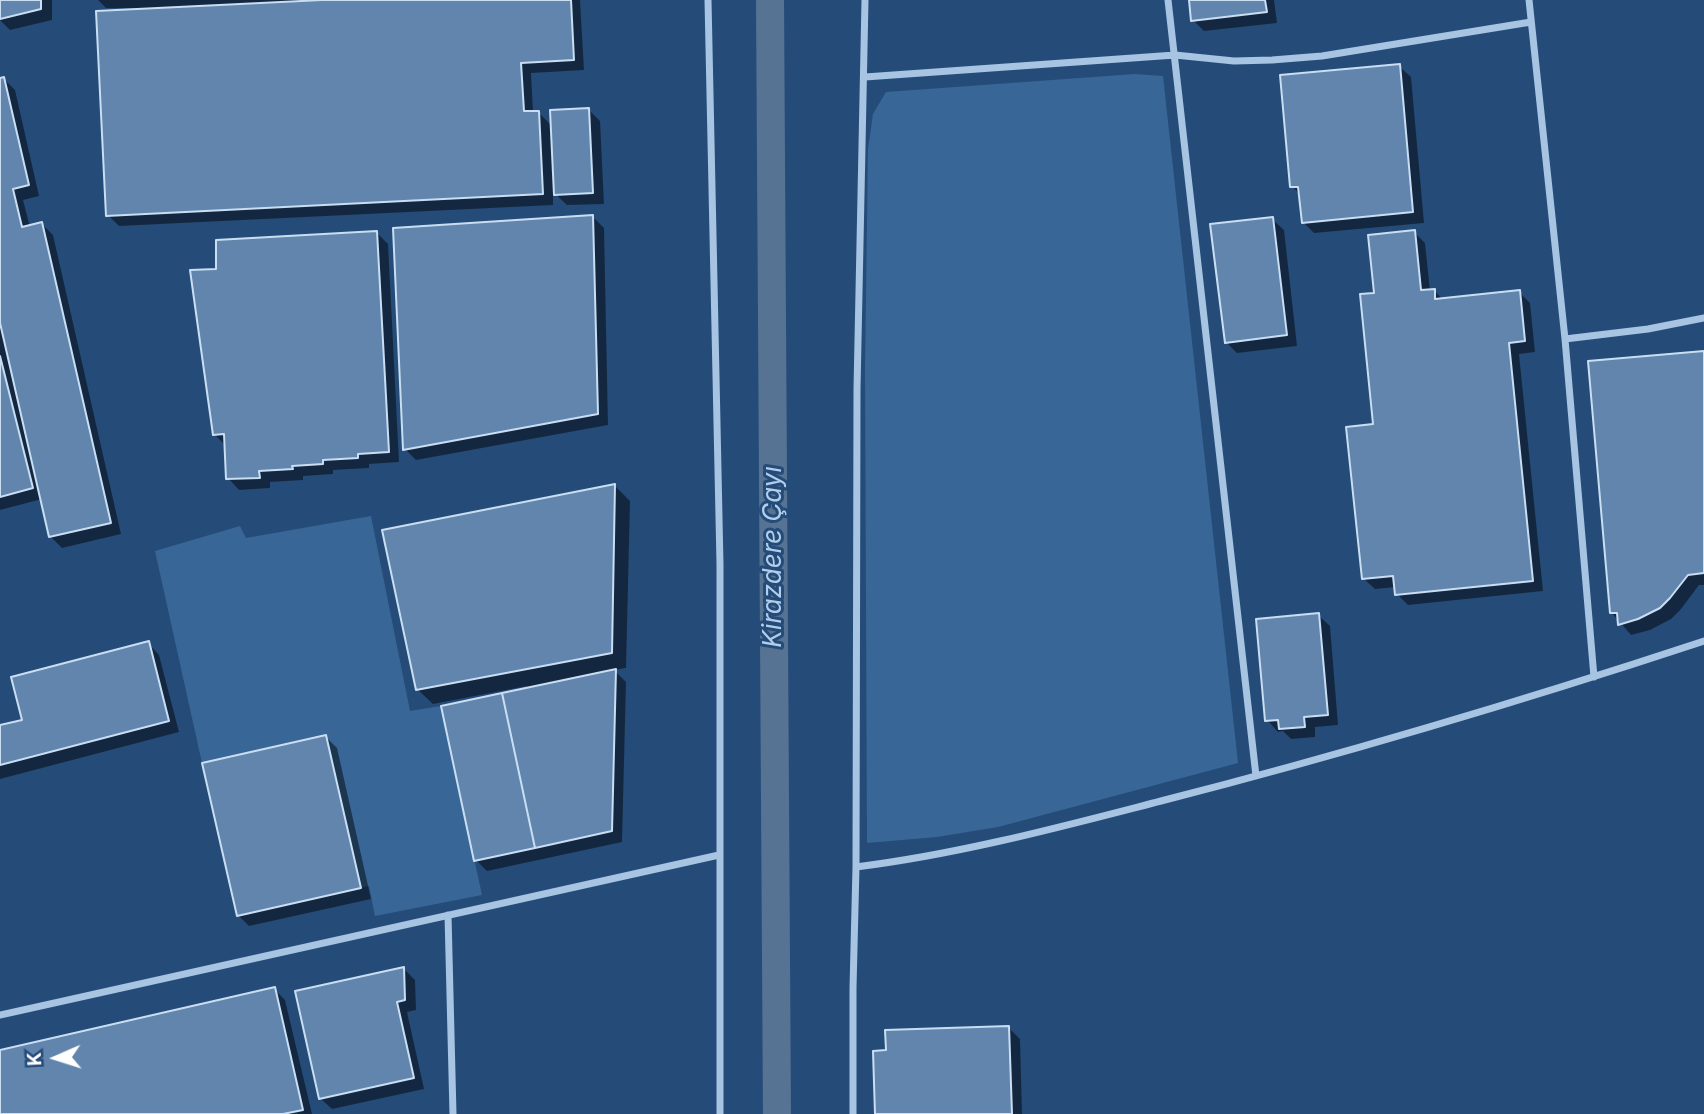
<!DOCTYPE html>
<html>
<head>
<meta charset="utf-8">
<style>
  body { margin:0 }
  #map { position:relative; width:1704px; height:1114px; overflow:hidden; background:#254c79; font-family:Inter,sans-serif }
  canvas { display:block }
  .north { position:absolute; left:21px; top:1023px; width:70px; height:70px; -webkit-text-stroke:5px #254c79; paint-order:stroke; rotate:267deg; font-size:19px; font-weight:700; line-height:28px; text-align:center; color:#fff }
  .north::after { content:''; display:block; margin:auto; width:24px; height:32px; background:#fff; clip-path:polygon(50% 0,100% 100%,50% 72%,0 100%) }
</style>
</head>
<body>
<div id="map">
<canvas width="1704" height="1114"></canvas>
<div class="north">K</div>
</div>
<script>
const g = document.querySelector('canvas').getContext('2d');
g.lineJoin = 'round';
function fillPath(path, color) {
  g.fillStyle = color;
  g.fill(path, 'evenodd');
}
function trace(path, color, width, dash) {
  g.strokeStyle = color;
  g.lineWidth = width;
  g.lineCap = dash ? 'butt' : 'round';
  g.setLineDash(dash || []);
  g.stroke(path);
}
function label(font, color, halo, rows, align = 'center') {
  g.font = font + ' Inter,sans-serif';
  g.lineWidth = 6;
  g.setLineDash([]);
  g.textBaseline = 'middle';
  g.strokeStyle = halo;
  g.fillStyle = color;
  for (const [text, x, y, turn = 0] of rows) {
    g.save();
    g.translate(x, y);
    g.rotate((+turn || 0) * Math.PI / 180);
    g.textAlign = isNaN(turn) ? turn : align;
    if (halo) g.strokeText(text, 0, 0);
    g.fillText(text, 0, 0);
    g.restore();
  }
}
fillPath(new Path2D(`
  M1135 74 1163 76 1238 763 998 827 937 837 867 843 865 369 868 149 873 114 886 92Z
  M371 516 410 711 441 706 482 895 375 916 369 886 361 888 326 735 202 763 155 551 240 526 246 538Z`), '#386696');
fillPath(new Path2D(`
  M0 0H52V20L10 30 0 20Z
  M98 0H580L584 70 531 73 533 112H538L552 126 589 110 600 121 604 204 567 205 553 192V205L119 226 108 215 136 8H106Z
  M1191 0H1274L1277 23 1204 31 1193 20Z
  M1399 66 1411 77 1424 223 1314 233 1303 222 1301 196 1292 186Z
  M4 79 15 90 39 196 23 200 30 227 42 224 53 235 121 534 62 548 51 537 42 499 0 510V80Z
  M593 217 604 228 608 425 416 460 405 449Z
  M1272 219 1284 230 1297 346 1237 353 1226 342Z
  M1414 232 1425 243 1430 291 1434 290 1443 300 1519 292 1530 303 1535 352 1519 354 1543 591 1408 605 1397 594 1396 587 1375 589 1363 578 1375 425 1376 295Z
  M377 233 388 244 399 462 369 464V468L333 470V474L303 476V480L270 482V488L239 490 228 478 226 446 214 434 218 271Z
  M1704 353V585H1699L1681 609 1671 619 1650 630 1631 635 1611 612Z
  M615 486 630 501 626 668 614 670 626 682 622 842 487 871 476 860 527 686 433 704 417 689Z
  M1318 615 1330 626 1338 725 1315 727V737L1291 739 1283 731 1278 732 1267 720Z
  M148 643 159 655 179 732 0 779V727L24 721Z
  M326 737 337 748 371 899 249 926 238 915Z
  M404 969 415 980 416 1010 407 1012 424 1089 332 1109 320 1098Z
  M274 989 285 1000 312 1114H0V1051Z
  M1009 1028 1020 1039 1022 1114H876Z`), '#0007');
trace(new Path2D(`
  M770 0 777 1114`), '#567394', 28);
const building = new Path2D(`
  M0 0H41V9L0 19Z
  M322 0H571L574 60 521 63 524 111H539L543 194 106 216 96 11Z
  M1189 0H1265L1267 12 1191 21Z
  M1400 64 1413 212 1302 223 1298 187H1290L1280 75Z
  M4 77 29 185 13 189 22 227 42 222 111 523 49 537 0 323V78Z
  M589 108 593 193 554 195 550 110Z
  M593 215 598 414 403 450 393 228Z
  M1273 217 1287 335 1225 343 1210 224Z
  M1415 230 1421 290 1435 289V299L1520 290 1525 341 1509 343 1533 581 1395 595 1393 576 1362 579 1346 427 1373 424 1360 294 1374 293 1368 235Z
  M377 231 389 452 358 454V458L323 460V464L292 466 293 469 259 471 260 478 226 479 224 434 213 435 190 270 216 269V240Z
  M1704 351V573L1688 575 1670 598 1660 608 1638 619 1618 625 1617 613H1610L1588 361Z
  M0 356 33 488 0 497Z
  M615 484 612 653 416 690 382 530Z
  M1319 613 1328 715 1304 717 1305 727 1279 729 1278 720 1265 721 1256 619Z
  M149 641 169 721 0 765V725L22 720 11 677Z
  M616 669 612 831 535 848 502 693Z
  M502 693 535 848 474 861 441 706Z
  M326 735 361 888 237 916 202 763Z
  M404 967 405 1000 397 1002 414 1078 319 1099 295 991Z
  M275 987 303 1110 283 1114H0V1050Z
  M1009 1026 1012 1114H875L873 1051 886 1050 885 1030Z`);
fillPath(building, '#6185ac');
trace(building, '#c9def3', 2);
trace(new Path2D(`
  M708 0 720 564V1114
  M1168 0 1256 776
  M1529 0 1565 339 1594 677
  M865 77 1175 55 1234 61 1272 60 1322 56 1531 22
  M1565 339 1648 329 1704 318
  M856 867C960 854 1060 827 1161 801 1344 754 1525 700 1704 641
  M448 915 453 1114
  M0 1015 719 855
  M853 1114V988L856 867 857 389 865 0`), '#a7c4e3', 7);
label('italic 26px', '#b2ceeb', '#254c79', [
  ["Kirazdere Çayı",773,557,-90]
]);
</script>
</body>
</html>
